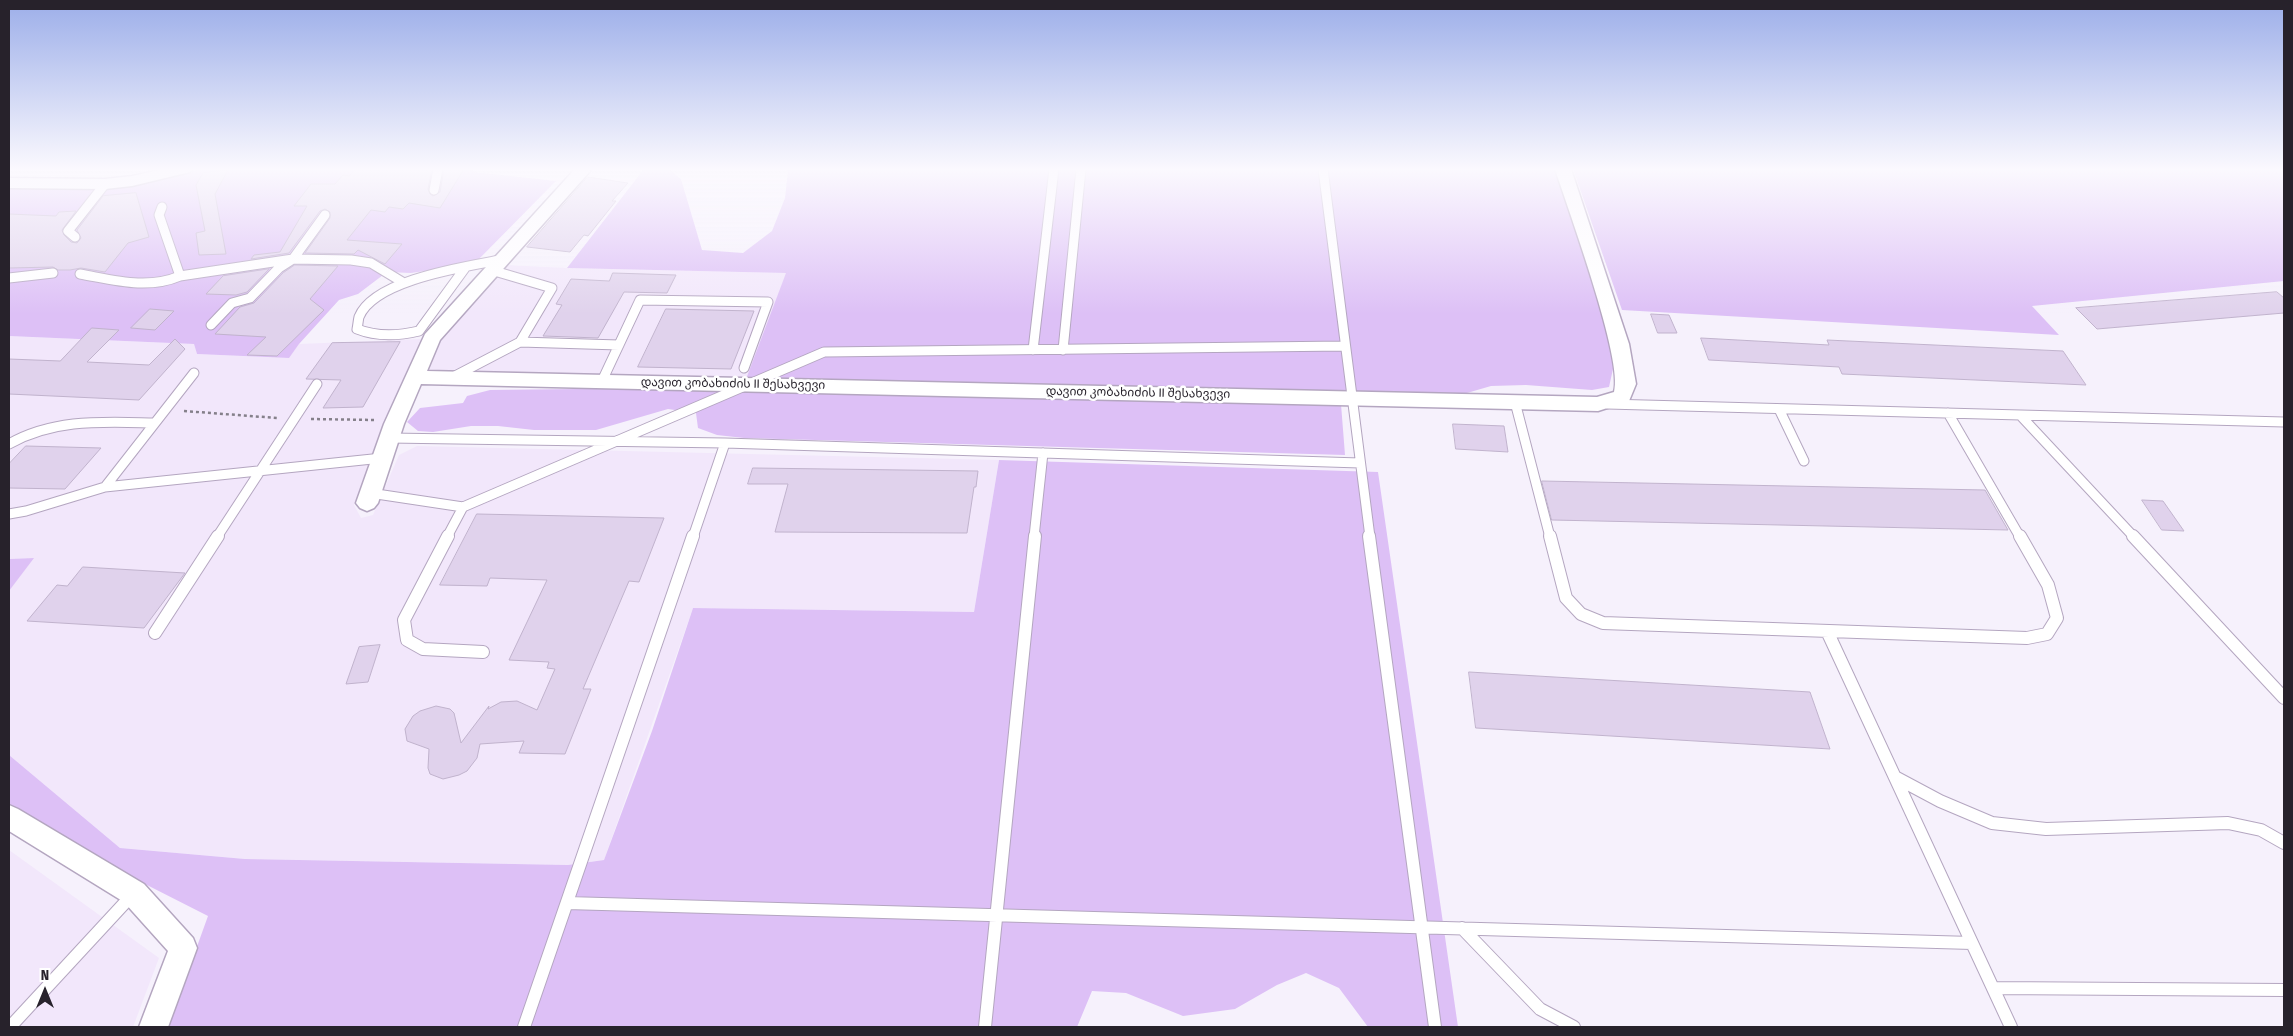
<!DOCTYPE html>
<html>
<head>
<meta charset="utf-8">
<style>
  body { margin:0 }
  #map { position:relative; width:2293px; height:1036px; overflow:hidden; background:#f6f1fc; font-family:"Fira Sans Condensed",sans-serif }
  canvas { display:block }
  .frame { position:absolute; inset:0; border:10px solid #27222b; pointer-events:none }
  .north { position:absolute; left:20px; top:966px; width:50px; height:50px; -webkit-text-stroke:4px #fff; paint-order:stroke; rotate:0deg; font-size:14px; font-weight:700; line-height:20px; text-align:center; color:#27222b }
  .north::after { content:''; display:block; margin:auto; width:18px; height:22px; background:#27222b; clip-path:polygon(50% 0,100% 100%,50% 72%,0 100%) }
</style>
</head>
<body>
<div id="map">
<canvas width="2293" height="1036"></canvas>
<div class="frame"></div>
<div class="north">N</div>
</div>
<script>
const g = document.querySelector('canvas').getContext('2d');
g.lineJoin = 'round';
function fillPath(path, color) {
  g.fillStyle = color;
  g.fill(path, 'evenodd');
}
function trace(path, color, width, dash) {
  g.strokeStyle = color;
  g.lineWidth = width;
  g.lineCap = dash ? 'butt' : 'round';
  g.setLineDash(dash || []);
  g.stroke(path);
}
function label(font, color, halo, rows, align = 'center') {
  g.font = font + ' "Fira Sans Condensed","Noto Sans Georgian",sans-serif';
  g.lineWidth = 5;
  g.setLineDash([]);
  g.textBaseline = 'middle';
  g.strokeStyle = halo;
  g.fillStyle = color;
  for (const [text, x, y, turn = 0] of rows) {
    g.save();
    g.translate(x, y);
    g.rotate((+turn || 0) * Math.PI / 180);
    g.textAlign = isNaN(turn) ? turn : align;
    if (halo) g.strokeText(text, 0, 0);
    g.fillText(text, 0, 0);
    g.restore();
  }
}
fillPath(new Path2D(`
  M504 265 567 268 787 273 746 379 424 371 439 338Z
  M9 336 194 344 197 354 288 358 299 344 422 339 354 505 361 518 373 515 399 455 417 446 999 460 974 612 693 608 604 860 568 865 245 859 120 848 9 755V591L33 558 9 559Z
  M9 850 159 958 133 1027H9Z`), '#f2e7fb');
fillPath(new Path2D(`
  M200 169H472L474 172 556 181 478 260 453 267 411 273 387 272 358 294 339 300 299 344 289 358 197 354 194 344 9 336V188H104L175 176Z
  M644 169H669L681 179 702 250 743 253 772 231 785 198 788 169H1556L1613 343V369L1609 387 1592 390 1526 385 1491 386 1460 395 746 379 786 273 567 268Z
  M1573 169H2284V281L2032 306 2059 335 1622 310Z
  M660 388 1341 404 1345 455 744 438 717 435 698 428 696 413 668 409 596 430H534L498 426H471L433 432 418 431 407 422 420 408 463 403 467 396 490 390Z
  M999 460 1378 472 1458 1027H1368L1339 988 1306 973 1277 985 1235 1009 1183 1016 1126 993 1092 991 1077 1027H168L208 916 74 848 9 804V755L120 848 245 859 568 865 604 860 652 731 693 608 974 612Z
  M34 558 9 591V559Z`), '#ddc0f6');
const building = new Path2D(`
  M355 169H432L428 189 430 194 433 196 440 192 444 169H464L440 208 409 203 403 209 389 207 385 212 371 210 347 240 402 244 385 264 358 250 354 254 305 253 330 218V212L325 209 320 211 289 253 251 259 254 255 280 252 307 206H294L311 184H335L343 175 349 176Z
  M228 170 215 194 226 254 199 255 196 233 205 231 196 185 203 173Z
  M588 177 628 183 612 201H616L588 236 584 235 570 252 527 247Z
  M136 193 149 237 128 243 105 272 81 268 70 270H58L53 267 9 268V214L56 216 59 212 76 211 62 230 64 235 71 242 77 243 81 238 77 230 103 196Z
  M295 265 338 266 310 299 324 310 277 356 247 355 266 337 215 334 240 307 254 303 283 273Z
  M269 269 247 292 236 295 206 294 223 276Z
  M613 273 676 275 667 293 624 292 598 338 543 336 562 305 556 304 571 279 609 281Z
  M2277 292 2284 298V313L2097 329 2076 308Z
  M150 309 174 311 155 330 131 328Z
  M666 309 754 311 731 369 638 367Z
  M1651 314 1669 315 1677 333H1658Z
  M92 328 119 330 87 362 149 365 175 339 185 349 139 400 9 394V359L60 361Z
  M1701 338 1829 345 1827 340 2063 351 2086 385 1842 374 1839 367 1709 360Z
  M400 342 363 407 323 408 341 380 306 379 332 343Z
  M1453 424 1504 426 1508 452 1456 449Z
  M26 446 101 448 65 489 9 488V464Z
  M753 468 978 471 976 487H974L967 533 775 532 788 484H748Z
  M1542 481 1985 490 2008 530 1552 520Z
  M2142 500 2163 501 2184 531 2162 530Z
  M477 514 664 518 639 582 629 581 583 689H591L565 754 519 753 524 741 480 744 477 758 467 771 459 775 443 779 430 774 428 768 429 749 407 741 405 729 413 716 420 711 436 706 450 709 454 713 461 743 489 706 488 709 501 702 517 701 537 710 555 669 547 668 549 662 509 660 547 580 490 578 487 586 440 585Z
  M83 567 185 573 144 628 27 621 57 585 67 586Z
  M380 645 368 682 346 684 359 647Z
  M1469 672 1810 692 1830 749 1476 728Z`);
fillPath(building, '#e0d2ec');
trace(building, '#c1b3cd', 1);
const laneFar1 = new Path2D(`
  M1323 169 1370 537
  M434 190 438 169
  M162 207 159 215 180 276 293 259 351 260 371 263 404 283
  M75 237 68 231 105 184
  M465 268 419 331C398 336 377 337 357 329 358 325 358 321 359 317 374 280 464 267 500 260
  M491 270 552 288 520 342 619 345
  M80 274C114 280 147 290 180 276
  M9 278 53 273
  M211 325 232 303 250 298 279 268 293 259 325 215
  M1033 350 1054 169
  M1063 350 1081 169
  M194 373 105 487 382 458
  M453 377 520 342
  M602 381 640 300 768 302 744 368
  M1515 402 1550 537
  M1607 404 2284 422
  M1779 409 1804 461
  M1948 413 2020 537
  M2020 415 2134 537
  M389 438 725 443 1360 463
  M9 444C55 418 104 422 155 423
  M370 493 463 507 824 352 1345 346
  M9 514 26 511 105 487
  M217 537 317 384
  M447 537 463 507
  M693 537 725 443
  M1034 537 1043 453`);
const lane = new Path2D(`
  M448 536 404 620 407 640 423 649 483 652
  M1369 536 1435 1027
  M1550 536 1566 598 1581 614 1603 623 2027 638 2047 634 2057 618 2048 585 2020 536
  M2133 536 2284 698
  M1827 631 2011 1027
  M155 633 218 536
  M1895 777 1940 801 1992 823 2046 829 2228 823 2261 830 2284 843
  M567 903 1972 943
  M1462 928 1540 1009 1574 1027
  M1993 988 2284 990
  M10 1027 133 894
  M524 1027 693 536
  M985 1027 1035 536`);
const street = new Path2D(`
  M164 169H192L190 172 132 186 105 189 9 188V178L105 179 132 176Z
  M575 169H592L440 340 427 371 1597 397 1614 392C1624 361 1568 209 1555 169H1571L1629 344 1636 384 1629 401 1598 411 421 384 404 424 378 503 374 508 367 511 360 508 356 503 384 424 425 334Z
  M9 805 18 809 144 884 193 938 197 948 168 1027H139L168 951 124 902 9 831Z`);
trace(laneFar1, '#b4a6c0', 11);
trace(lane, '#b4a6c0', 14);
trace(street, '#b4a6c0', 3);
trace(new Path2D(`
  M184 411 277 418
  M311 419 375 420`), '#85808a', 2.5, [3, 3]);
trace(laneFar1, '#fff', 9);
trace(lane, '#fff', 12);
fillPath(street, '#fff');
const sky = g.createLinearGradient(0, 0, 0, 314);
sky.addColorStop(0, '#9caee9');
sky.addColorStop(0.54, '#fbf9fe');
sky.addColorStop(1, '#fbf9fe00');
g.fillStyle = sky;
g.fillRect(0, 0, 2293, 314);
label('12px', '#27222b', '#fff', [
  ["დავით კობახიძის II შესახვევი",733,384,1],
  ["დავით კობახიძის II შესახვევი",1138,393,1]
]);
</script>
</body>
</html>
